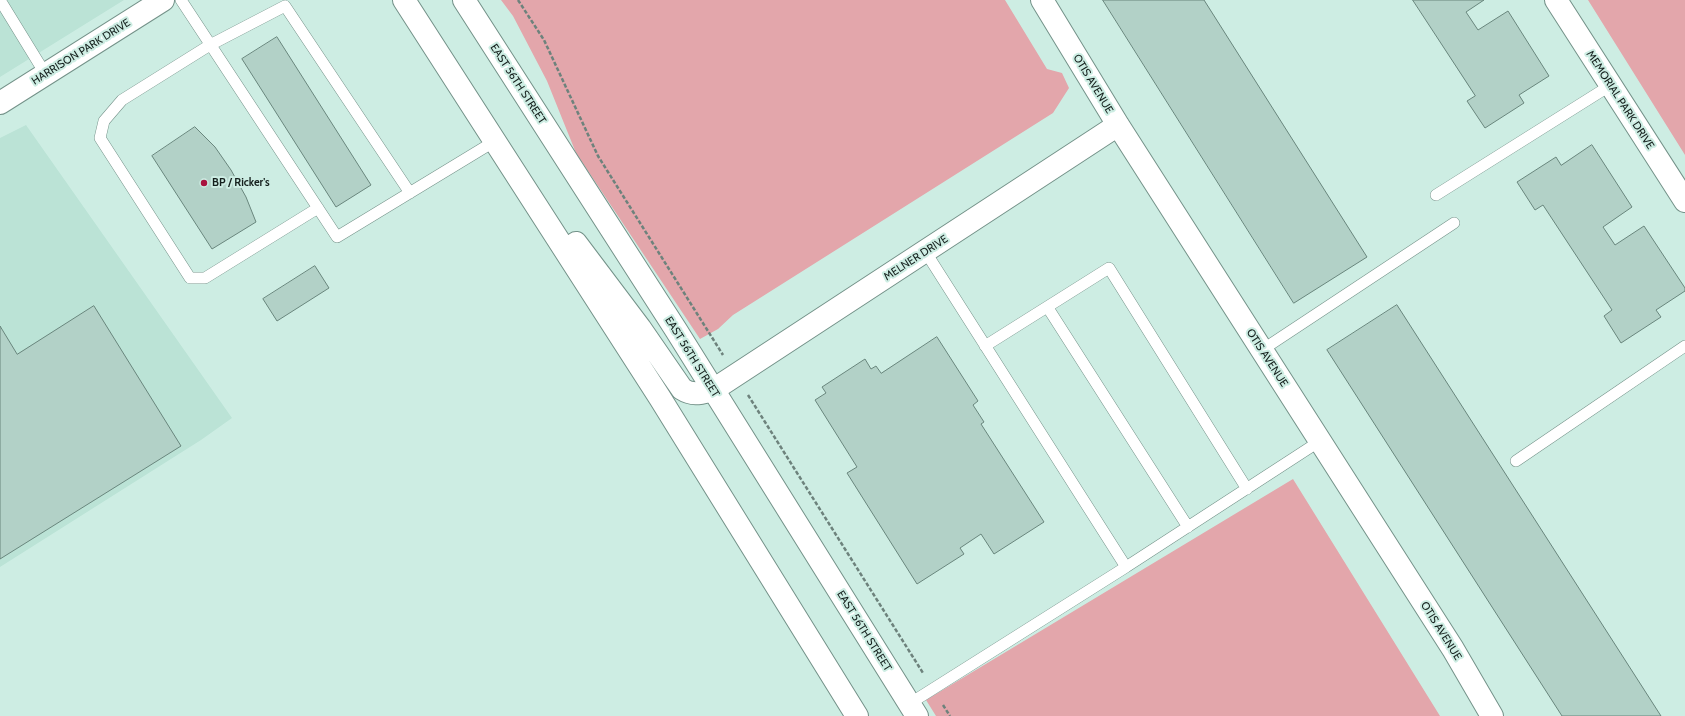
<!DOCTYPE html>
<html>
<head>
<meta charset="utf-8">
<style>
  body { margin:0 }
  canvas { display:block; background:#cdede3 }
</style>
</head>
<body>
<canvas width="1685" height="716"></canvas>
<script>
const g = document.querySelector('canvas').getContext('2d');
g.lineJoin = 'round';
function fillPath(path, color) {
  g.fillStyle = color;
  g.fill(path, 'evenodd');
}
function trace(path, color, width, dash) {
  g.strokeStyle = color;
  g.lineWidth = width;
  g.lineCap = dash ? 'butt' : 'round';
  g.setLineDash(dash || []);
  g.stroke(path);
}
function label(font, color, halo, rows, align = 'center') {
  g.font = font + ' Cabin,sans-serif';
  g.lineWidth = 4;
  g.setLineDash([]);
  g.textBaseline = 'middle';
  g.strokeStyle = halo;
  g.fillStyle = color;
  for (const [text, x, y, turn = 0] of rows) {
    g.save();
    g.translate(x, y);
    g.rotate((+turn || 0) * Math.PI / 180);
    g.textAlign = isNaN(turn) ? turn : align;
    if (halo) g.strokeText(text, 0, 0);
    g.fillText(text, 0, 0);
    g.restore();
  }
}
fillPath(new Path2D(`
  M0 0H124L0 77Z
  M26 125 232 418 201 440 0 567V138Z`), '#bbe3d6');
fillPath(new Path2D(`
  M501 0H1005L1047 69 1062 73 1069 88 1053 113 733 315 718 329 700 339 576 153 547 81 513 16Z
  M1588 0H1685V155Z
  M1293 479 1440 716H936L926 700Z`), '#e3a6ab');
const building = new Path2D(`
  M1103 0H1204L1367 257 1294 303Z
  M1413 0H1484L1466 12 1478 30 1508 11 1549 76 1519 95 1524 103 1485 128 1467 101 1475 96Z
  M277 37 371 185 336 207 242 59Z
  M195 127 215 147 231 170 246 197 256 222 212 249 152 156Z
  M1592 145 1632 207 1603 227 1615 245 1644 226 1685 288V291L1656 310 1661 317 1621 343 1604 316 1612 310 1543 205 1535 210 1517 182 1556 157 1561 165Z
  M315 266 329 288 277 321 263 299Z
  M1397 305 1661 716H1562L1327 350Z
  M94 306 181 446 0 559V326L17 354Z
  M937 337 978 401 973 405 984 422 981 424 1044 522 994 554 981 534 960 548 964 554 917 584 847 473 857 467 815 400 826 393 822 387 865 359 871 369 876 366 881 373Z`);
fillPath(building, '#b2d1c7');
trace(building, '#69867d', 1);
const service = new Path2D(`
  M0 0 46 75
  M181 0 337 237 495 141
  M1436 195 1611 85
  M318 208 205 278H190L100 138 104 121 122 100 210 45 285 6 410 193
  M925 251 1126 567 1320 441
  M1048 308 1188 527
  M985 346 1109 268 1247 489
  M1262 350 1454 223
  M1516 461 1685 346
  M909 704 1126 567`);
const minor = new Path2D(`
  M1042 0 1118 125 1453 649 1492 716
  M1556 0 1685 201
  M0 103 163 0
  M713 390 1118 125`);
const primary = new Path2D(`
  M404 0 660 398 857 716
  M464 0 676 330 917 716
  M576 243 640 328 682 389C693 396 701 393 713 390`);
trace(service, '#749289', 12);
trace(minor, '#749289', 24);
trace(primary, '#749289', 24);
trace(new Path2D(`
  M518 0 544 40 598 156 723 355
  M748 395 923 673
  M943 705 950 716`), '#6d827c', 2.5, [4, 2]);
trace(service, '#fff', 11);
trace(minor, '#fff', 22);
trace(primary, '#fff', 22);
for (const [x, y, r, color] of [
  [204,183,4,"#a8113d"]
]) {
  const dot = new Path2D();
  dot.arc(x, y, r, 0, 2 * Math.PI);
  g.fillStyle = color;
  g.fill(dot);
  trace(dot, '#cdede3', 1.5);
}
label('11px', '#15201d', '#cdede3', [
  ["HARRISON PARK DRIVE",81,52,-32],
  ["EAST 56TH STREET",518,84,57],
  ["OTIS AVENUE",1093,84,59],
  ["MEMORIAL PARK DRIVE",1620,100,57],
  ["MELNER DRIVE",916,258,-33],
  ["EAST 56TH STREET",692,357,58],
  ["OTIS AVENUE",1267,358,57],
  ["EAST 56TH STREET",864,631,58],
  ["OTIS AVENUE",1441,631,58]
]);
label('bold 11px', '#15201d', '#cdede3', [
  ["BP / Ricker's",212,183]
], 'left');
</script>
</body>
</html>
